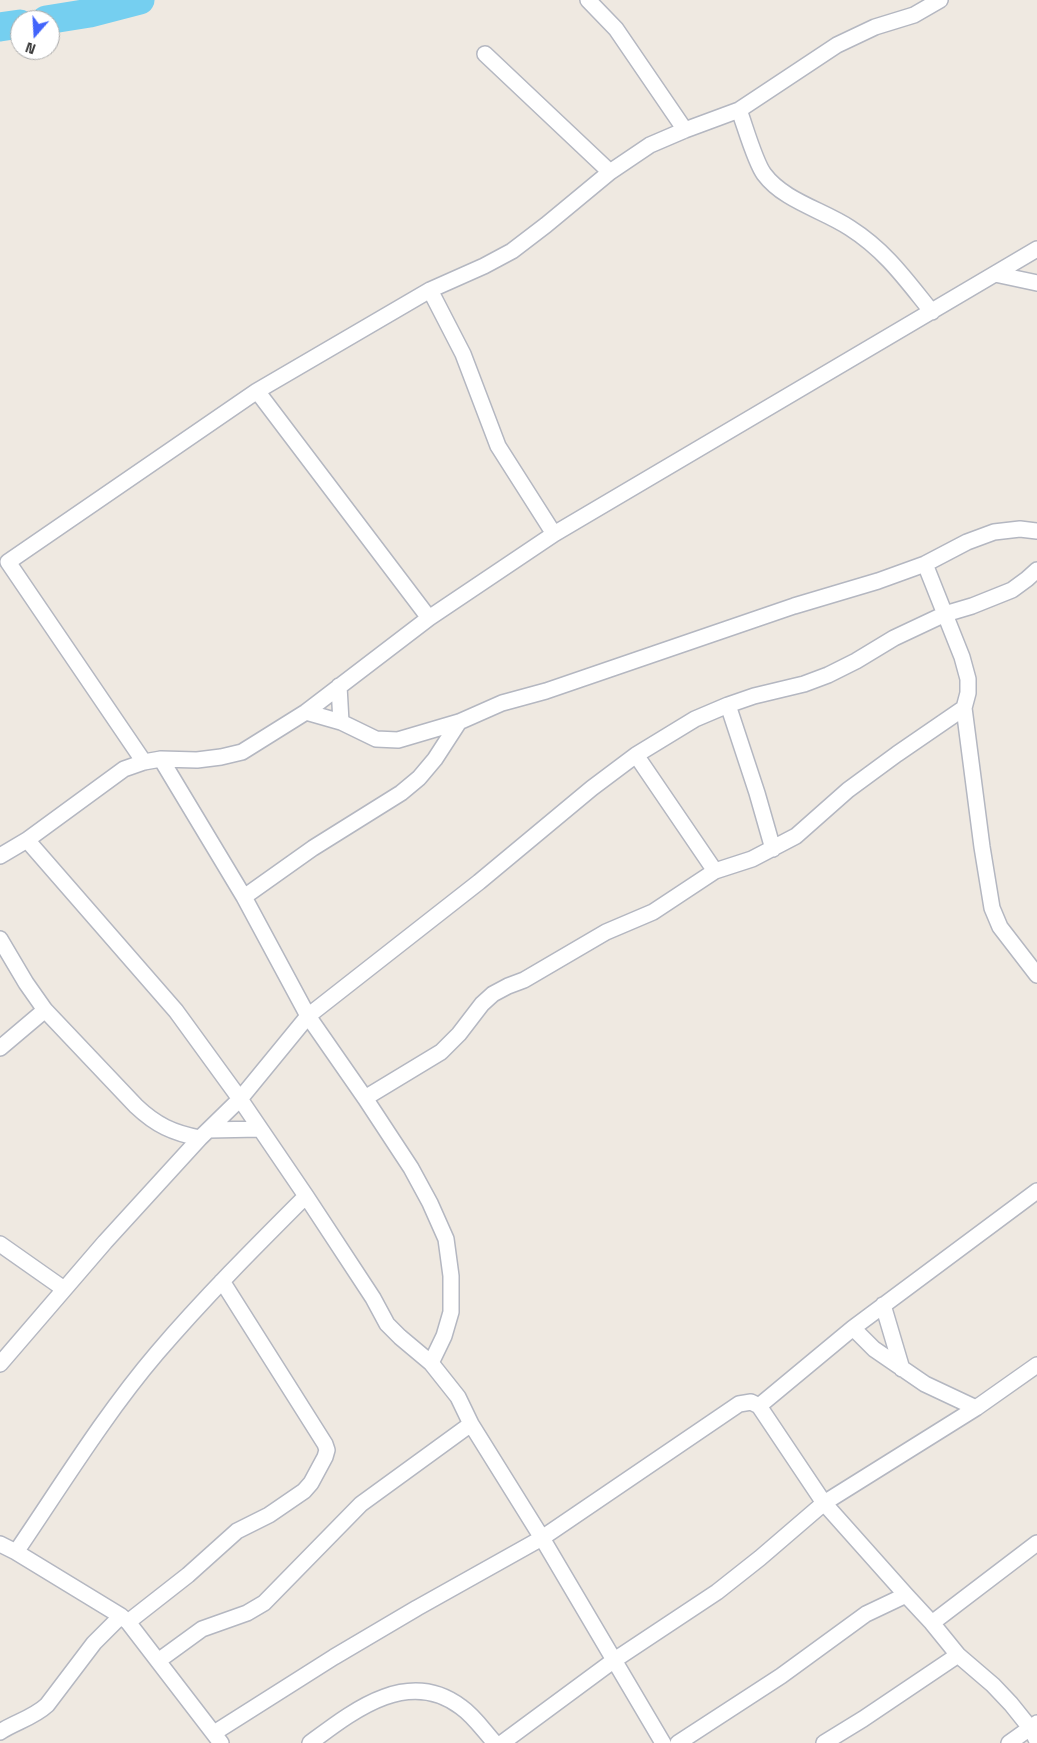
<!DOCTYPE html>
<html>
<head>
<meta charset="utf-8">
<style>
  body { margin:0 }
  #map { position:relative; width:1037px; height:1743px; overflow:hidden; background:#efe9e1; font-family:"Space Grotesk",sans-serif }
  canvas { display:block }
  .north { position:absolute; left:10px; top:10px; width:50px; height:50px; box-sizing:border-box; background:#fff; border:1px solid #ababab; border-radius:50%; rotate:199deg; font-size:14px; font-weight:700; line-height:20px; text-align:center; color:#2e2e2e }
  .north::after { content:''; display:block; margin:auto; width:18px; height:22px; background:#4264fb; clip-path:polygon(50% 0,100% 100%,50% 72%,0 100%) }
</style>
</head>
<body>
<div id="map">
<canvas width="1037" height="1743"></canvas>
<div class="north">N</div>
</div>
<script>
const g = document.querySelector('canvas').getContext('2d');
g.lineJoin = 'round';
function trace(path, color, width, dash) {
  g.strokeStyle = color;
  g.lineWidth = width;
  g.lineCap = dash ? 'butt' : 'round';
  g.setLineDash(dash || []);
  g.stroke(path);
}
trace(new Path2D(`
  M46 20 90 13 140 0
  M0 27 20 24`), '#75cff0', 29);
const minor = new Path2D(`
  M588 0 616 29 685 130
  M485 54 610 172
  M739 110C745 126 755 162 764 174 784 201 823 210 850 228 886 251 906 280 932 312
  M995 274 1037 283
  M430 290 463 354 498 446 554 534
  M257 391 429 618
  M925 564 962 657 968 679V693L964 708 982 847 992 908 1000 927 1037 975
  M339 686 341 722
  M728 705 757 793 773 849
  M306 712 341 722 376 739 398 740 459 722 502 703 546 691 794 606 878 581 925 564 967 542 994 532 1020 529 1037 531
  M636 755 715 871
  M161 759 244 897 308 1016 365 1098 411 1168 430 1203 446 1239 451 1276V1312L444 1336 431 1363
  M144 762 8 562 257 391 430 290 484 266 512 251 546 225 610 172 650 145 685 130 739 110 837 45 875 27 914 15 940 0
  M27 840 176 1011 240 1099 306 1196 373 1298 387 1324 400 1337 431 1363 458 1397 471 1424 542 1538 663 1743
  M0 856 27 840 124 769 144 762 161 759 197 760 221 757 242 752 306 712 429 618 554 534 1037 249
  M244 897 313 848 401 793 419 778 435 759 459 722
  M0 939 26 983 45 1010 136 1106C156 1125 173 1133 200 1138
  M0 1048 45 1010
  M365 1098 441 1052 459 1034 482 1004 493 994 508 986 524 980 606 932 653 912 715 871 752 859 796 836 848 790 897 754 964 708
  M209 1130 260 1129
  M0 1244 64 1289
  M883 1305 902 1369
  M853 1328 874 1349 925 1384 976 1408
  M0 1364 105 1242 200 1138 240 1099 308 1016 479 882 592 788 636 755 695 719 728 705 754 696 804 684 828 675 856 661 894 638 945 614 972 606 1012 590 1027 579 1037 570
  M759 1406 853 1328 1037 1191
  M0 1544 16 1552 121 1616 128 1622 221 1743
  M16 1552C61 1486 105 1414 157 1353 204 1298 255 1247 306 1196
  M128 1622 188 1575 237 1531 269 1515 304 1491 311 1483 325 1457 327 1450 325 1444 222 1281
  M932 1623 1037 1543
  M158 1661 202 1629 247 1613 264 1603 361 1504 471 1424
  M0 1732C15 1722 33 1718 47 1705L94 1643 121 1616
  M214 1733 334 1657 417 1608 542 1538 739 1404 751 1402 759 1406 824 1503 906 1595 932 1623 958 1655 993 1685 1011 1704 1031 1729 1037 1741
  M310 1743C353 1711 408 1667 461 1707 474 1716 484 1731 495 1743
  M502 1743 613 1661 717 1592 760 1558 824 1503 976 1408 1037 1365
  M678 1743 781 1676 866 1614 906 1595
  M824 1743 863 1719 958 1655
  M1009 1743 1037 1723`);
trace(minor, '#b4b7c1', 18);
trace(minor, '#fff', 15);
</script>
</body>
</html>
